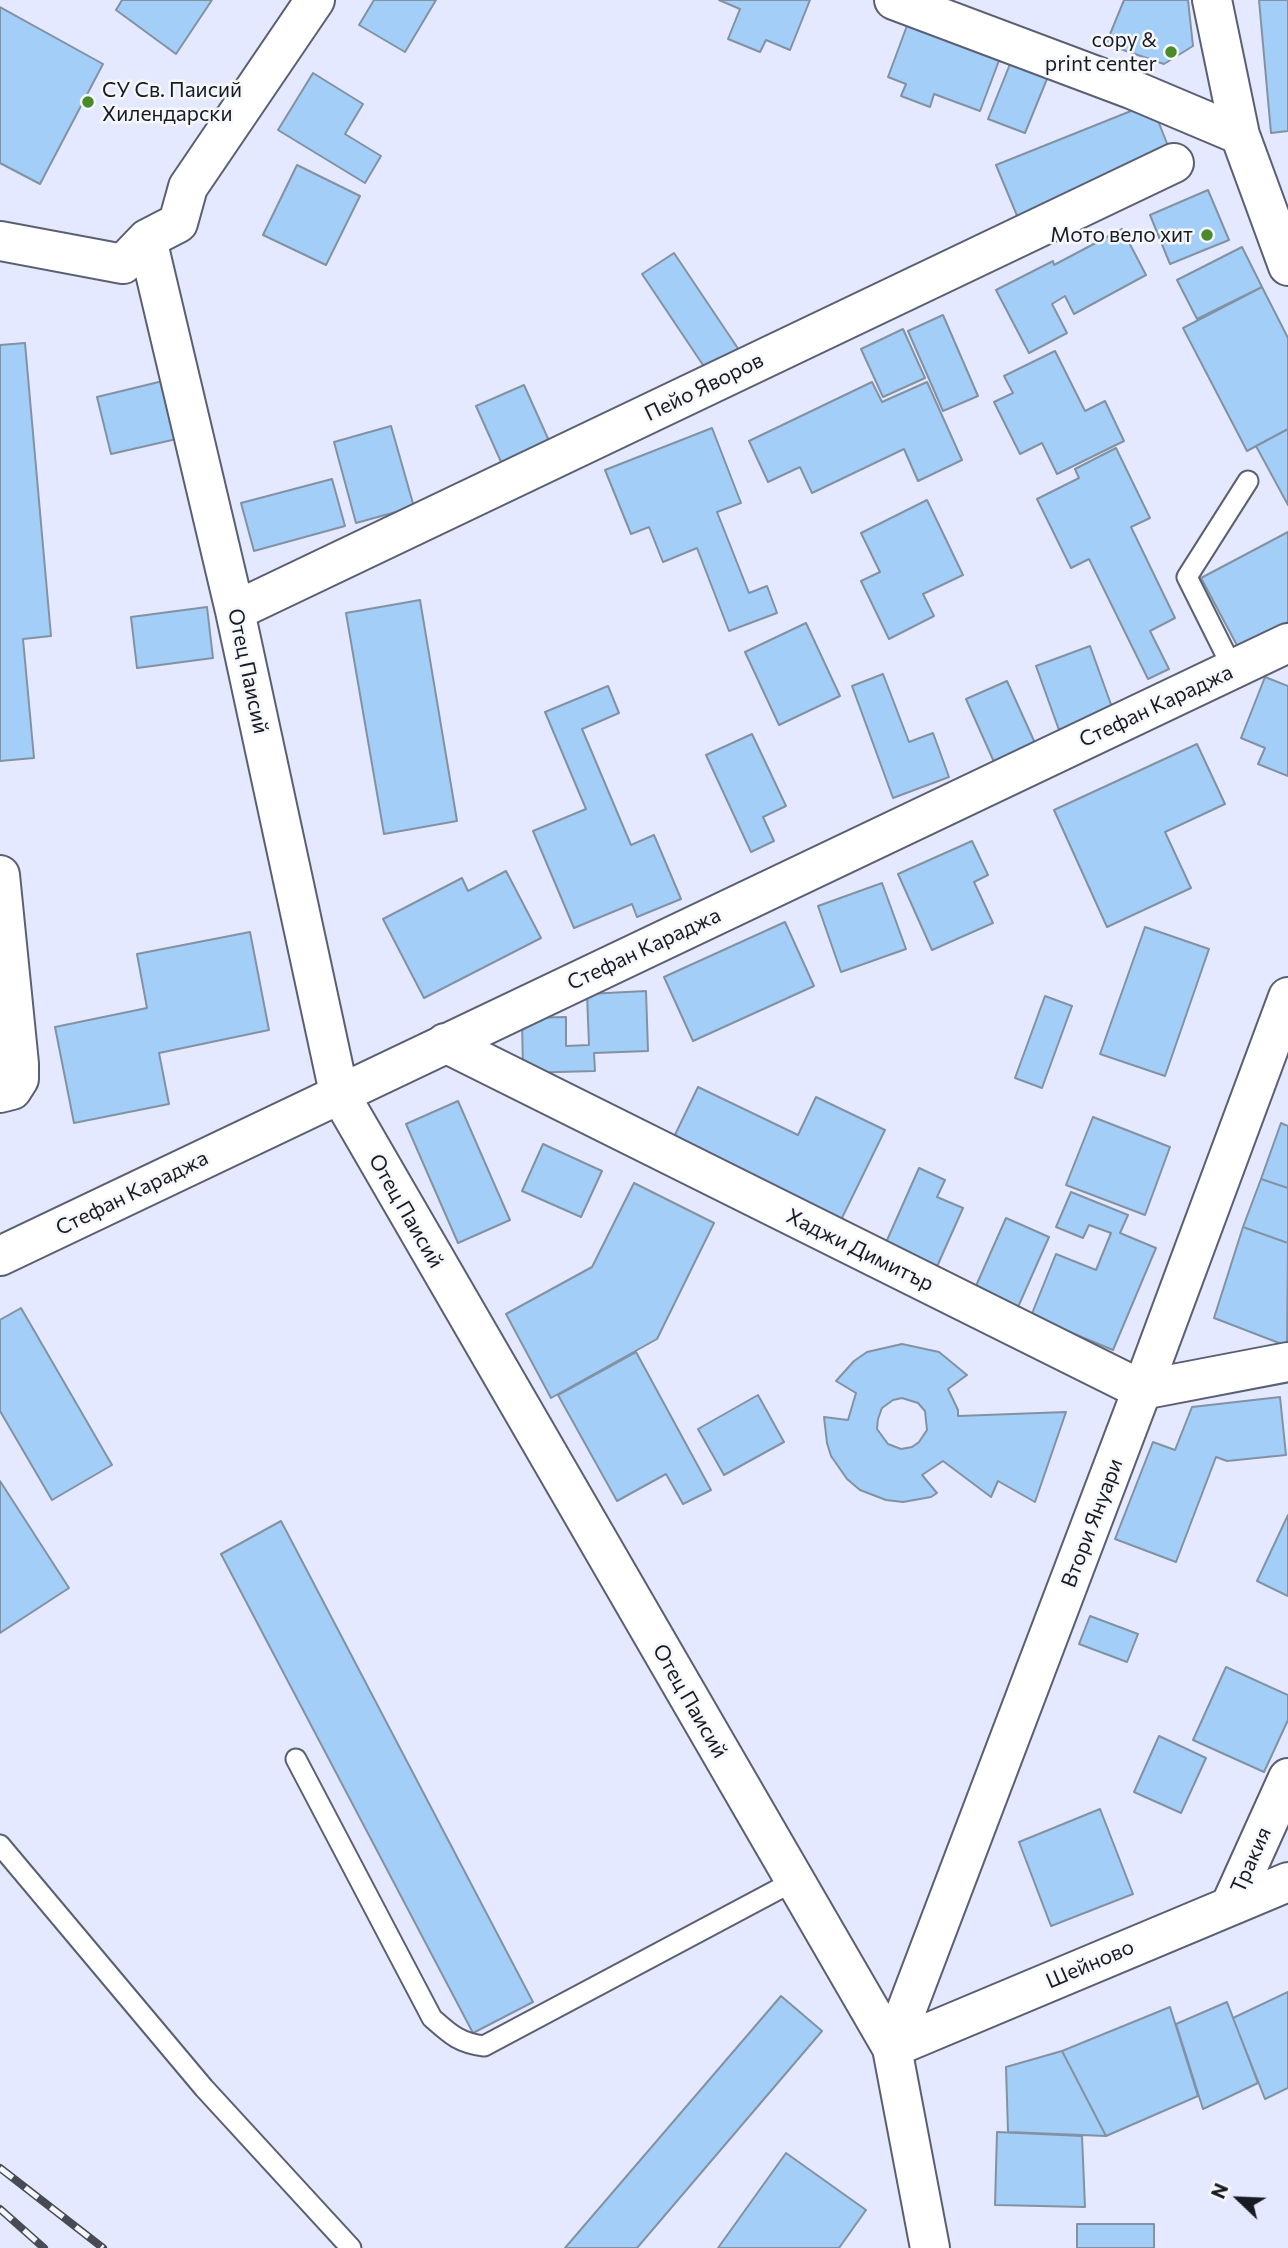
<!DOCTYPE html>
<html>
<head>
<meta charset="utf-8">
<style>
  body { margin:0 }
  #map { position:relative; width:1288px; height:2248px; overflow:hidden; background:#e4e9ff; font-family:Commissioner,sans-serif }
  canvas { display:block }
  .north { position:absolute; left:1204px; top:2164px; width:70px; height:70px; -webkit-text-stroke:5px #f6f7fb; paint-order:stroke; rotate:293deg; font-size:19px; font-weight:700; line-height:28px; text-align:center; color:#191b23 }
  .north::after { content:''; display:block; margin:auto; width:24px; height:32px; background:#191b23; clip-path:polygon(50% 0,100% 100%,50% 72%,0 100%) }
</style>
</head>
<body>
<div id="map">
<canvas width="1288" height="2248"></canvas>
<div class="north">N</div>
</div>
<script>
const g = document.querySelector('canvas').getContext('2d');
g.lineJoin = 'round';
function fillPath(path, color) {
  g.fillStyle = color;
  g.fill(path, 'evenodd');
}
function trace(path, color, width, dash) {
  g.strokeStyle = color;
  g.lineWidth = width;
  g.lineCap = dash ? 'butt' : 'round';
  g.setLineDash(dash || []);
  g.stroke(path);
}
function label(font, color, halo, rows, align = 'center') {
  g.font = font + ' Commissioner,sans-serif';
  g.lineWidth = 5;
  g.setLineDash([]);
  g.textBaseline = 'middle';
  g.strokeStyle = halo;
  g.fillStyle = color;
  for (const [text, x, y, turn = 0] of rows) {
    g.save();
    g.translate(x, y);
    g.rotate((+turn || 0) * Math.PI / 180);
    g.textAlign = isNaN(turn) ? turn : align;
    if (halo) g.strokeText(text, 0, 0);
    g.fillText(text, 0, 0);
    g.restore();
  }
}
const building = new Path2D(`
  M122 0H212L176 54 116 10Z
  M374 0H436L405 52 359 25Z
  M719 0H810L790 50 766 40 760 52 728 39 740 9Z
  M1124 0H1188L1193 46 1164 64 1106 44Z
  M1259 0H1288V131L1271 133Z
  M0 7 103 64 40 184 0 163Z
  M908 23 1000 58 980 111 934 94 930 107 901 96 906 84 888 77Z
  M1012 59 1049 74 1025 133 988 119Z
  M313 73 363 104 345 134 381 156 365 183 278 130Z
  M1151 103 1172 156 1018 218 996 165Z
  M297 165 360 196 326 265 263 235Z
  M1208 190 1229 240 1170 264 1150 215Z
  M1122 229 1146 275 1074 314 1065 296 1052 304 1067 333 1029 353 996 290 1053 261 1054 265Z
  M1242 247 1262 287 1197 319 1177 280Z
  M674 253 739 350 707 371 642 274Z
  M1262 287 1288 338V429L1247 451 1183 328Z
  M943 315 978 396 943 411 908 331Z
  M903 329 925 378 883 397 861 349Z
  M25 343 51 636 23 639 34 758 0 761V345Z
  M1055 351 1085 411 1105 401 1124 441 1057 474 1042 443 1020 454 994 402 1013 393 1004 376Z
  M167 380 181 438 111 454 97 397Z
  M872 382 882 402 927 382 962 460 918 481 904 449 812 493 800 467 768 482 749 441Z
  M524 385 550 443 502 464 476 406Z
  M391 426 414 507 356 523 334 442Z
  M712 428 741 503 717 512 749 593 767 586 777 613 729 631 697 548 663 562 649 527 631 534 605 470Z
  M1288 429V505L1256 446Z
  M1116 448 1150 518 1131 527 1175 618 1150 631 1169 669 1148 679 1089 559 1071 568 1037 499 1079 478 1075 469Z
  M332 479 345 526 254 551 241 503Z
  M927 500 963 575 923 594 934 616 889 639 861 581 880 572 861 533Z
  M1288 532V622L1239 649 1201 578Z
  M420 600 457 821 384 834 346 613Z
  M207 607 213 658 137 668 131 617Z
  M806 623 840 696 779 725 745 652Z
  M1090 646 1113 710 1059 730 1036 666Z
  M883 674 909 742 933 733 949 777 893 798 852 686Z
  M1265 677 1288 686V776L1258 764 1265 748 1241 738Z
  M1007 681 1035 743 994 762 966 699Z
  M608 686 619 713 582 729 631 845 654 835 681 899 637 917 632 904 574 928 533 831 586 809 545 712Z
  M752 734 786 806 763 817 774 841 751 852 706 755Z
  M1197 744 1225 804 1165 832 1191 888 1107 927 1054 810Z
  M972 841 988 875 974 882 993 923 932 950 898 874Z
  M506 871 541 938 424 998 383 919 462 878 468 891Z
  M882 883 906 949 841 972 818 906Z
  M785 922 814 986 693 1041 664 977Z
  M1145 927 1209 949 1165 1076 1100 1054Z
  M250 932 269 1030 159 1053 169 1104 74 1123 55 1027 147 1008 137 954Z
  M646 991 648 1051 594 1053 595 1071 523 1073 522 1018 566 1017V1046L589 1045 587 994Z
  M1045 996 1072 1006 1042 1088 1015 1078Z
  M698 1087 798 1135 816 1097 885 1130 840 1222 672 1141Z
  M458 1101 510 1220 458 1243 406 1124Z
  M1093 1117 1170 1147 1145 1215 1066 1185Z
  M1281 1123 1288 1126V1188L1261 1179Z
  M543 1144 602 1171 581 1217 522 1191Z
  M919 1168 945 1180 937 1197 963 1208 935 1271 884 1247Z
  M1261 1179 1288 1188V1243L1243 1227Z
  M634 1183 714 1223 657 1339 551 1398 506 1314 592 1267Z
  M1071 1192 1128 1215 1120 1233 1156 1248 1113 1350 1031 1316 1056 1254 1096 1270 1111 1233 1089 1225 1083 1238 1056 1227Z
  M1006 1218 1049 1237 1018 1307 975 1288Z
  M1243 1227 1288 1243 1287 1346 1214 1318Z
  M21 1308 112 1465 52 1500 0 1411V1320Z
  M902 1344 939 1352 967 1375 948 1389 958 1410V1416L1066 1412 1035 1502 998 1481 991 1497 943 1461 922 1475 937 1493 931 1497 903 1502 886 1500 860 1490 847 1479 831 1456 827 1443 824 1417 848 1420 856 1393 836 1381 854 1361 867 1352ZM902 1398 918 1403 925 1411 927 1430 919 1442 912 1447 901 1449 888 1444 877 1429 878 1419 882 1408 893 1400Z
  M636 1352 711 1490 683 1504 666 1474 617 1501 558 1395Z
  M758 1395 784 1442 724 1475 698 1429Z
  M1280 1397 1286 1455 1227 1461 1216 1457 1176 1562 1115 1539 1153 1442 1175 1450 1192 1407Z
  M0 1481 69 1588 0 1633Z
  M1288 1515V1596L1257 1581Z
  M281 1521 533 2002 473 2033 221 1554Z
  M1090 1616 1138 1634 1127 1662 1079 1644Z
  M1226 1667 1288 1695V1720L1264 1772 1193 1740Z
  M1159 1736 1206 1758 1181 1813 1134 1792Z
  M1100 1809 1133 1894 1051 1926 1019 1842Z
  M1288 1992V2088L1265 2099 1233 2018Z
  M781 1996 822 2031 637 2248H565Z
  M1227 2002 1258 2083 1203 2109 1176 2024Z
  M1170 2007 1198 2096 1106 2136 1062 2051Z
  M1062 2051 1106 2136 1008 2132 1006 2067Z
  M997 2132 1082 2136 1085 2207 995 2205Z
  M786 2153 866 2210 839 2248H718Z
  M1077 2224H1154V2248H1077Z`);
fillPath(building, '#a3cef7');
trace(building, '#8292a3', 2);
const lane = new Path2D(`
  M1233 669 1187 577 1248 481
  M296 1759 432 2018C450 2034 459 2043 484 2046L794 1881
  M0 1845 204 2088 351 2248`);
const street = new Path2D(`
  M147 239 178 223 188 187 315 0
  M0 241 123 264 147 239 235 611 339 1093 892 2048 930 2248
  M235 611 1174 163
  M0 875 19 1064V1079L12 1090 0 1093
  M445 1043 1142 1390 1288 1362
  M0 1256 1288 643
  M1231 1904 1288 1778
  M892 2048 1142 1390 1288 997
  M892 2048 1288 1882`);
const secondary = new Path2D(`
  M894 0 1131 89 1240 135
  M1212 0 1240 135 1288 266`);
trace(lane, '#5b5f72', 23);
trace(street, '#5b5f72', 42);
trace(secondary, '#5b5f72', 42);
trace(lane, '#fff', 19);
trace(street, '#fff', 38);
trace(secondary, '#fff', 38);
const rail = new Path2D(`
  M0 2168 103 2248
  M0 2209 44 2248`);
trace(rail, '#484b56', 8);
trace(rail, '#f6f7fb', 5, [16]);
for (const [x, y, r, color] of [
  [1171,52,7,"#4b8a2b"],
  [88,102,7,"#4b8a2b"],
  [1207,235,7,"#4b8a2b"]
]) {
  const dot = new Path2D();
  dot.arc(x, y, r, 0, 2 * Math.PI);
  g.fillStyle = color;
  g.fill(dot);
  trace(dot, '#f6f7fb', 2.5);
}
label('21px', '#191b23', '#f6f7fb', [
  ["copy &",1157,40],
  ["print center",1157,64],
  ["СУ Св. Паисий",102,90,"left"],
  ["Хилендарски",102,114,"left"],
  ["Мото вело хит",1193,235]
], 'right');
label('21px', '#191b23', '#f6f7fb', [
  ["Пейо Яворов",704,387,-26],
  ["Отец Паисий",248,671,78],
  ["Стефан Караджа",1156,706,-25],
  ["Стефан Караджа",644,949,-25],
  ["Стефан Караджа",132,1193,-26],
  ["Отец Паисий",406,1211,60],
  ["Хаджи Димитър",860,1250,26],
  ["Втори Януари",1092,1523,-69],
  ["Отец Паисий",690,1701,60],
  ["Тракия",1251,1860,-66],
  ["Шейново",1090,1964,-23]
]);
</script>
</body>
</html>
